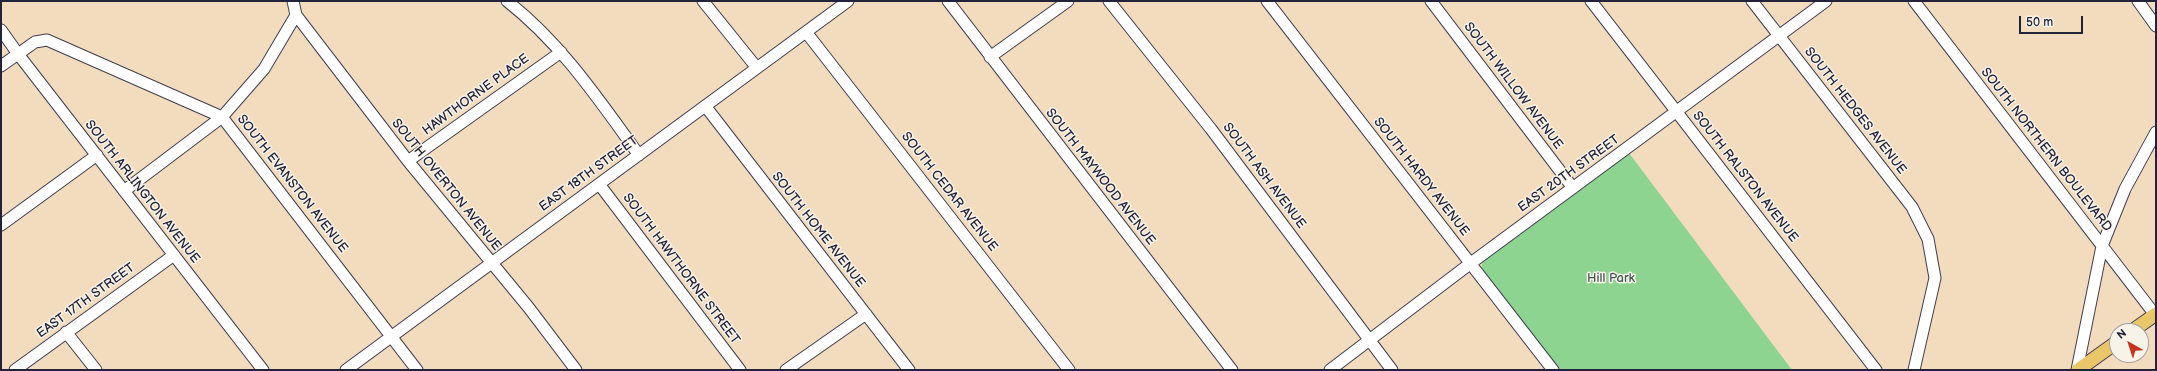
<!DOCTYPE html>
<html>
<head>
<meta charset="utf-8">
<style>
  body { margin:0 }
  #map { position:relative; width:2157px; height:371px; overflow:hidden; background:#f3dbbe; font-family:"Balsamiq Sans",sans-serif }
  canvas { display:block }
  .frame { position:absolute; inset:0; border:2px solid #22223b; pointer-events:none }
  .north { position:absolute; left:2109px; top:323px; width:40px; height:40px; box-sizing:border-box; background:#f7f3e8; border:1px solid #a29fa3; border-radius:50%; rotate:321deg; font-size:11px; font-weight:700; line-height:16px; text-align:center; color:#22223b }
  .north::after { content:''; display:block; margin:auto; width:14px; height:18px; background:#c8321e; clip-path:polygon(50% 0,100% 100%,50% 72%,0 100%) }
  .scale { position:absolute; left:2019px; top:16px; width:64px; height:18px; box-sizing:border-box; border:2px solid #22223b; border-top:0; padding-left:5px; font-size:12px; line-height:14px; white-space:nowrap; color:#22223b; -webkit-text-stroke:3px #f7f3e8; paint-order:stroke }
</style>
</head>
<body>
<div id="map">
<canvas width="2157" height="371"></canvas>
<div class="frame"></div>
<div class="north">N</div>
<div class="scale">50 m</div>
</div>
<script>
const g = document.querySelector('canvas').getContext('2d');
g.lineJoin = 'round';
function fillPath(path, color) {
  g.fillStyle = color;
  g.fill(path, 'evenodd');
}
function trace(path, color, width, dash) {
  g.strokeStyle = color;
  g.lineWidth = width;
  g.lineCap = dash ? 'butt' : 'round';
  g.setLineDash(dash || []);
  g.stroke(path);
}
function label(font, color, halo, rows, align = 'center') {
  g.font = font + ' "Balsamiq Sans",sans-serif';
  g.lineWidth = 3;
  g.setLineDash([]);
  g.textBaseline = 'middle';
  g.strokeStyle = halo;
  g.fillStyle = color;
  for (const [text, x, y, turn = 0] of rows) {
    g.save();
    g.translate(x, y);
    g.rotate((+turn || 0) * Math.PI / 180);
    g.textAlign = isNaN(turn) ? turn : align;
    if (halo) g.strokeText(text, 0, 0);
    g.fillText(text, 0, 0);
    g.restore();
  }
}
fillPath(new Path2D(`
  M1629 153 1792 370H1558L1482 269V264L1484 260Z`), '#8cd48f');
const minor = new Path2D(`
  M293 1 296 15 408 161 529 308 576 370
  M507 1C561 43 599 100 639 155
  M703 1 757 68
  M948 1 1232 370
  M1109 1 1211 129 1392 370
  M1267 1 1553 370
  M1431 1 1573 188
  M1591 1 1876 370
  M1752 1 1912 207 1928 239 1935 278 1914 370
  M1914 1 2156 316
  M2138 1 2156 26
  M1 30 18 54 263 370
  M806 32 1069 370
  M990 57 1068 1
  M1 66 35 42 47 40 222 117 417 370
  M706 107 909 370
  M408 161 561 52
  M599 184 740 370
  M124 191 222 117 264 69 296 15
  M1 225 97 155
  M66 332 96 370
  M15 370 174 255
  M346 370 848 1
  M786 370 866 314
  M1330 370 1471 263 1826 1
  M2077 370 2102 246 2125 189 2156 132`);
const major = new Path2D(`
  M2132 331 2156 314
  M2078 370 2117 342`);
trace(minor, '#413e4f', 13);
trace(major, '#413e4f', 15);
trace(minor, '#fff', 11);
trace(major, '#ebc669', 13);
label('13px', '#22223b', '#f7f3e8', [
  ["SOUTH WILLOW AVENUE",1513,86,53],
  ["HAWTHORNE PLACE",476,95,-36],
  ["SOUTH HEDGES AVENUE",1855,111,52],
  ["SOUTH NORTHERN BOULEVARD",2046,150,52],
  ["EAST 18TH STREET",589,174,-36],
  ["EAST 20TH STREET",1569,174,-36],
  ["SOUTH ASH AVENUE",1264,176,53],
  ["SOUTH MAYWOOD AVENUE",1100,177,52],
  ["SOUTH HARDY AVENUE",1421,177,52],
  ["SOUTH RALSTON AVENUE",1745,177,52],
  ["SOUTH EVANSTON AVENUE",292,184,52],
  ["SOUTH OVERTON AVENUE",446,185,51],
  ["SOUTH ARLINGTON AVENUE",142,192,52],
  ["SOUTH CEDAR AVENUE",949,192,52],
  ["SOUTH HOME AVENUE",818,230,52],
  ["SOUTH HAWTHORNE STREET",681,269,53],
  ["EAST 17TH STREET",86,301,-36]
]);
label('13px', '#425754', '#f7f3e8', [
  ["Hill Park",1611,279]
]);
</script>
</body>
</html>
